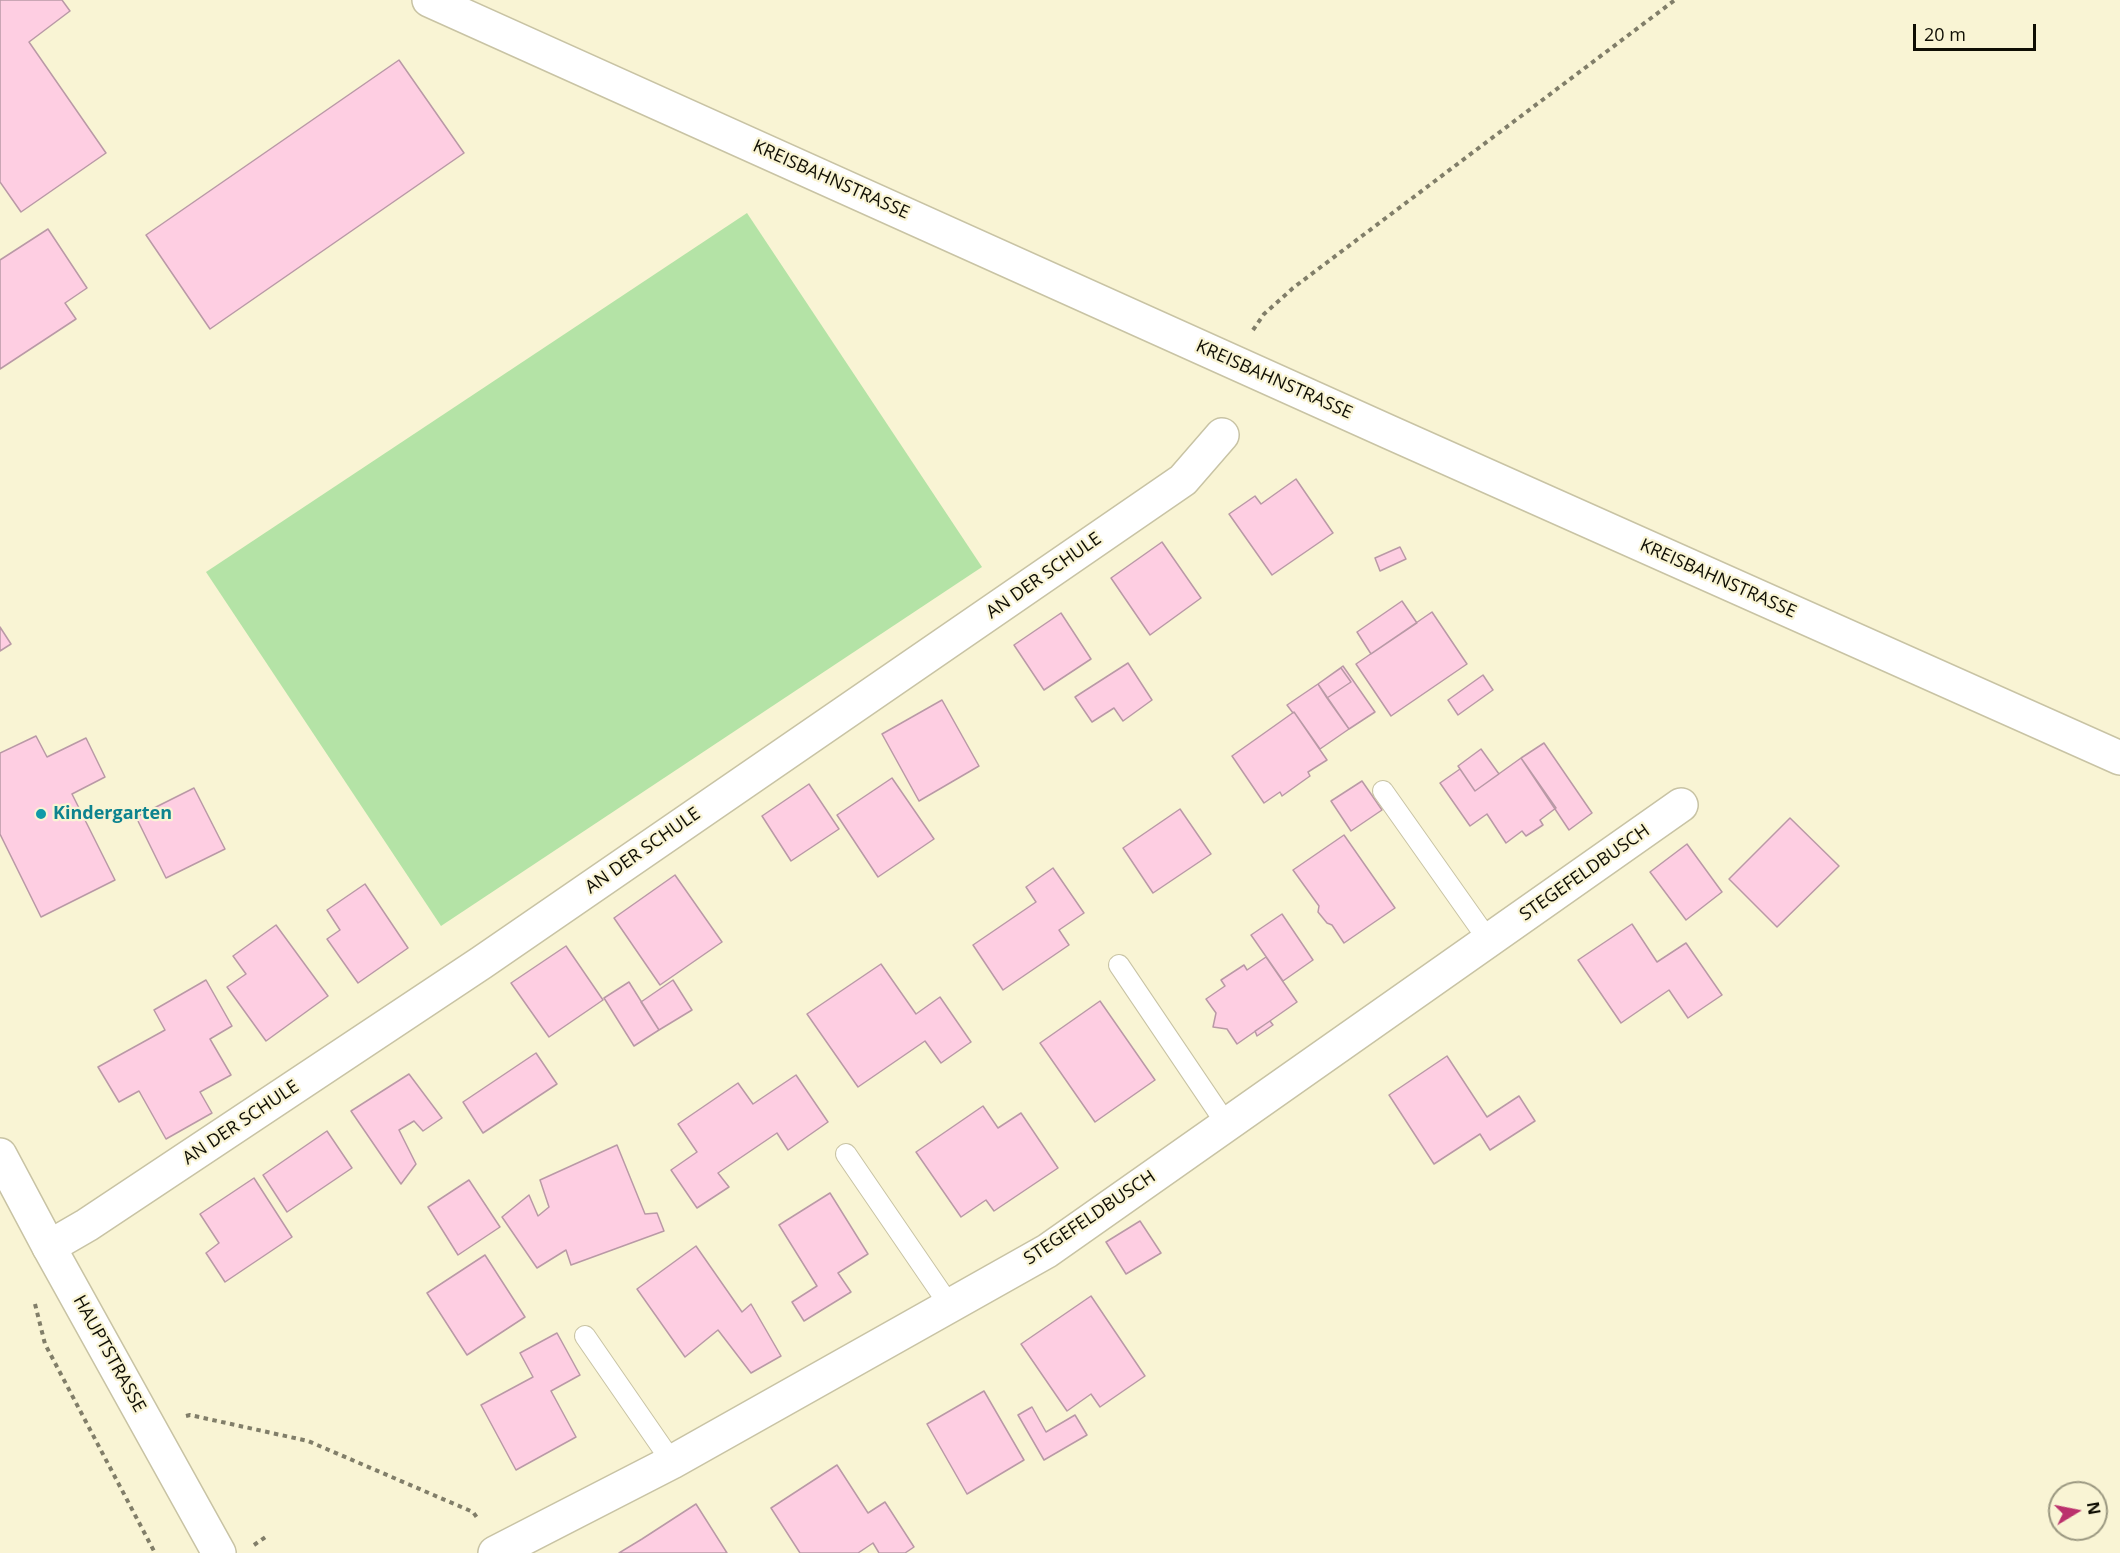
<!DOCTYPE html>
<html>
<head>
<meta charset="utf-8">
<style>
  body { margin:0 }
  #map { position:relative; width:2120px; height:1553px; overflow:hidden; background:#f9f4d4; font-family:"Open Sans",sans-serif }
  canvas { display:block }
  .north { position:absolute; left:2048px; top:1481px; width:60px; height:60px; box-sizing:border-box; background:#f9f4d4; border:2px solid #9b9881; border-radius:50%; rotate:80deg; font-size:16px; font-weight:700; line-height:24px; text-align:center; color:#0f0e04 }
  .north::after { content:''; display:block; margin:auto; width:21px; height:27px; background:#bb316d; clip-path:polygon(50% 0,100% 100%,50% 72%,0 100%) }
  .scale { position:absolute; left:1913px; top:24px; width:123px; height:27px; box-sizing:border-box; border:3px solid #0f0e04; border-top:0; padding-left:8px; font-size:18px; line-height:21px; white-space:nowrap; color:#0f0e04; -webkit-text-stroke:4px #f9f4d4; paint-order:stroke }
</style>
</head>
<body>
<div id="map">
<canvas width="2120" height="1553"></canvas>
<div class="north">N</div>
<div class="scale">20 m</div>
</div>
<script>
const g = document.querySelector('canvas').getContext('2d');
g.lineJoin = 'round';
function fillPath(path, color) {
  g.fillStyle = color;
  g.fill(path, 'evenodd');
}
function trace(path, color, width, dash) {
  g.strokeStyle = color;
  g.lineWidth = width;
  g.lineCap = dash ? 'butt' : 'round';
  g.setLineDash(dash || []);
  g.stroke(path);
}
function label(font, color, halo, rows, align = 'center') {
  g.font = font + ' "Open Sans",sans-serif';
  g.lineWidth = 4.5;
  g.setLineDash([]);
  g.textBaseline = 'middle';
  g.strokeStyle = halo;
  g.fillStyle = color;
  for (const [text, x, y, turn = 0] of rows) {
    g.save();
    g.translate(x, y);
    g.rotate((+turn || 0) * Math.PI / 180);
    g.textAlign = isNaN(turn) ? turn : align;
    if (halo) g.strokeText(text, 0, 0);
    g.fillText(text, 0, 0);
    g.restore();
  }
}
fillPath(new Path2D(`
  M747 213 982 567 441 926 206 572Z`), '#b4e3a6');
const building = new Path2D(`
  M0 0H62L70 11 29 42 106 153 21 212 0 182Z
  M399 60 464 153 210 329 146 235Z
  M48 229 87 288 65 303 76 319 0 369V260Z
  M1296 479 1333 533 1272 575 1229 514 1255 496 1261 504Z
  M1162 542 1201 598 1150 635 1111 578Z
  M1400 547 1406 559 1380 571 1375 558Z
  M1402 601 1417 623 1371 654 1357 632Z
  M1432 612 1467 664 1391 716 1356 664Z
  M1061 613 1091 659 1044 690 1014 645Z
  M0 627 11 644 0 651Z
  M1128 663 1152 700 1123 721 1114 708 1092 722 1075 697Z
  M1343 666 1375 712 1349 729 1327 698 1351 682 1341 668 1318 684Z
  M1341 668 1351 682 1327 698 1318 684Z
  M1483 675 1493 690 1458 715 1448 700Z
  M1318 684 1349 729 1320 749 1294 712 1293 713 1287 705Z
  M942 700 979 766 919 801 882 734Z
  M1294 712 1327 760 1308 772 1310 776 1282 796 1280 792 1264 803 1232 756Z
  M36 736 47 757 86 738 105 777 72 794 115 880 41 917 0 834V753Z
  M1544 743 1592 813 1569 830 1521 758Z
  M1481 749 1499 774 1475 791 1458 766Z
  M1521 758 1556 808 1540 820 1543 825 1526 836 1522 831 1506 843 1487 814 1470 826 1440 783 1460 769 1475 791Z
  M892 778 934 839 878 877 837 815Z
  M1362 781 1382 810 1351 831 1331 801Z
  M809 784 839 829 791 861 762 816Z
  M194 788 225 849 166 878 136 817Z
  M1180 809 1211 854 1153 893 1123 848Z
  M1790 818 1839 866 1777 927 1729 879Z
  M1344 835 1395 908 1344 943 1332 925 1327 923 1318 912 1319 906 1293 870Z
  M1687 844 1722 892 1686 920 1650 872Z
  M1053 868 1084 913 1059 930 1069 945 1003 990 973 945 1036 902 1026 887Z
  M675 875 722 942 660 985 614 918Z
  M365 884 408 948 358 983 327 939 340 930 327 910Z
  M1282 914 1313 960 1283 981 1251 935Z
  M1632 924 1657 962 1686 943 1722 995 1688 1018 1669 990 1621 1023 1578 960Z
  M276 925 328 996 266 1041 227 987 246 974 233 956Z
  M566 946 603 1000 549 1037 511 983Z
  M1266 957 1297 1002 1237 1044 1227 1029 1213 1027 1216 1013 1206 999 1225 986 1221 980 1244 965 1247 970Z
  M881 964 916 1014 940 997 971 1042 941 1063 925 1041 858 1087 807 1014Z
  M206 980 232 1026 210 1039 231 1075 200 1092 212 1113 166 1139 139 1091 119 1102 98 1067 165 1030 154 1010Z
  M673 980 692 1010 659 1030 641 1002Z
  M629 982 659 1030 634 1046 604 998Z
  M1100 1001 1155 1080 1095 1122 1040 1043Z
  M1270 1021 1273 1025 1257 1036 1255 1031Z
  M536 1053 557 1084 483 1133 463 1102Z
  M1447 1056 1487 1117 1519 1096 1535 1121 1490 1150 1480 1134 1434 1164 1389 1095Z
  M409 1074 442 1118 423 1131 414 1121 399 1130 416 1164 401 1184 351 1111Z
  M796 1075 828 1122 788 1150 777 1133 718 1173 729 1187 697 1208 671 1170 697 1152 678 1124 738 1083 753 1104Z
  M983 1106 998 1128 1021 1113 1058 1168 994 1211 986 1200 961 1217 916 1152Z
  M327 1131 352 1168 287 1212 263 1175Z
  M617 1145 645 1214 657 1213 664 1231 571 1265 566 1250 537 1268 502 1217 529 1195 538 1216 549 1207 540 1180Z
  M254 1178 292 1237 225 1282 206 1253 219 1243 200 1214Z
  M469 1180 500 1227 458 1255 428 1207Z
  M830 1193 868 1254 838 1273 851 1292 804 1321 792 1302 817 1286 779 1225Z
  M1140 1221 1161 1253 1126 1274 1106 1242Z
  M696 1246 742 1312 751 1304 781 1356 751 1373 718 1330 685 1357 637 1289Z
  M485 1255 525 1317 467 1355 427 1293Z
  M1091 1296 1145 1376 1100 1407 1091 1394 1067 1411 1021 1344Z
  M557 1333 580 1375 551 1391 576 1437 516 1470 481 1405 533 1377 520 1353Z
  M984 1391 1024 1460 967 1494 927 1424Z
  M1032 1407 1046 1432 1075 1415 1087 1435 1044 1460 1018 1415Z
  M837 1465 868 1513 885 1502 914 1547 905 1553H879L873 1543 858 1553H800L771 1508Z
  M696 1504 727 1553H619L642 1539Z`);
fillPath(building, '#fecee2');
trace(building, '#b999a6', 1.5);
const service = new Path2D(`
  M1383 791 1489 941
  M1119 965 1227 1125
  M846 1154 950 1306
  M585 1336 672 1462`);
const minor = new Path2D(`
  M49 1247 87 1225 481 963 1183 480 1222 435
  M495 1553 672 1462 1047 1251 1681 805`);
const tertiary = new Path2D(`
  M429 0 1389 432 2120 758`);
const secondary = new Path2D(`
  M0 1155 49 1247 219 1553`);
trace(service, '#c8c3a4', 22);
trace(minor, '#c8c3a4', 36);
trace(tertiary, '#c8c3a4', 36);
trace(secondary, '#c8c3a4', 36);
trace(new Path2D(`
  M1253 330 1264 314 1293 288 1675 0
  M35 1304 45 1344 155 1553
  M186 1416 190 1415 308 1441 473 1512 478 1519
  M254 1545 267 1536`), '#817e69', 4, [4.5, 4.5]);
trace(service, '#fff', 20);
trace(minor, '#fff', 33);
trace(tertiary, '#fff', 33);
trace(secondary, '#fff', 33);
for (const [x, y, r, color] of [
  [41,814,6,"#0f9aa8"]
]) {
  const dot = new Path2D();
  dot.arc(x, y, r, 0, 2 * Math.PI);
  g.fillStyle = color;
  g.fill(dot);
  trace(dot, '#f9f4d4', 2);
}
label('18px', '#0f0e04', '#f9f4d4', [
  ["KREISBAHNSTRASSE",831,180,24],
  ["KREISBAHNSTRASSE",1274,380,24],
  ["AN DER SCHULE",1044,576,-35],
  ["KREISBAHNSTRASSE",1718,579,24],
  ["AN DER SCHULE",643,851,-35],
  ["STEGEFELDBUSCH",1585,873,-35],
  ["AN DER SCHULE",241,1123,-34],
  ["STEGEFELDBUSCH",1090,1218,-34],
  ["HAUPTSTRASSE",109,1354,61]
]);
label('bold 18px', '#0d838f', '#f9f4d4', [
  ["Kindergarten",53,814]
], 'left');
</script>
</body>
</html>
